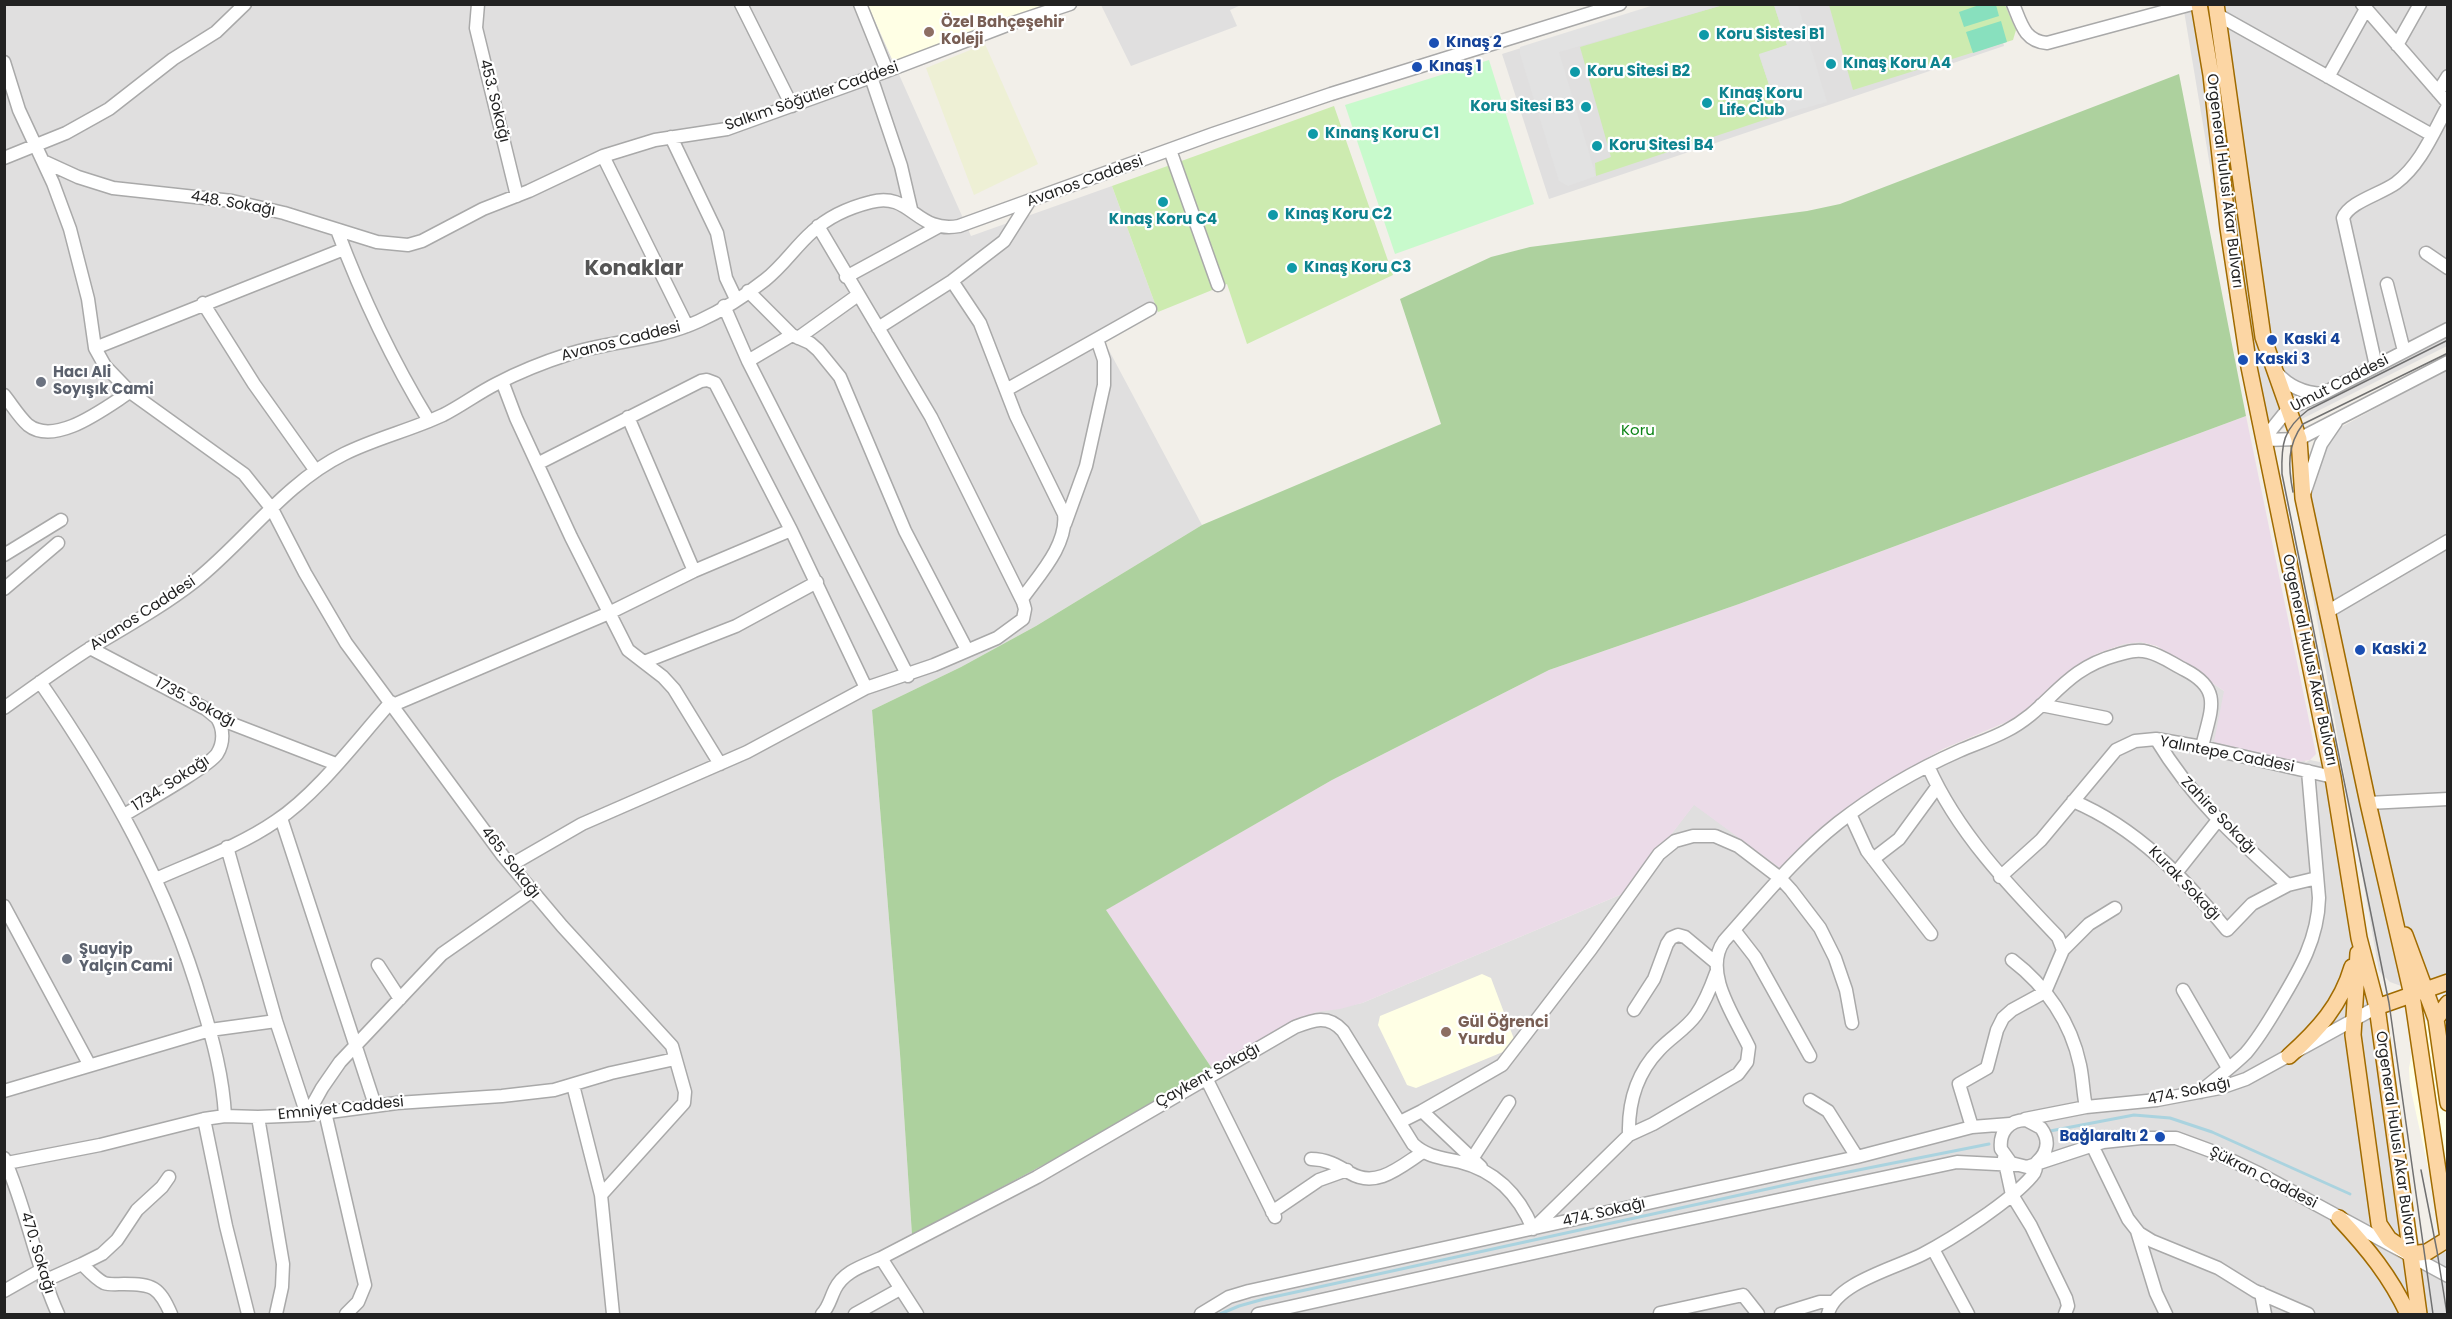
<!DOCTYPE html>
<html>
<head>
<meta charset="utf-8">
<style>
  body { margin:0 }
  #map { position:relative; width:2452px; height:1319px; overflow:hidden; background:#f2efe9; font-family:Poppins,sans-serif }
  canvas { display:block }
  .frame { position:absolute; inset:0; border:6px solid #222; pointer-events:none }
</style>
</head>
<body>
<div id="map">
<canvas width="2452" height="1319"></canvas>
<div class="frame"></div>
</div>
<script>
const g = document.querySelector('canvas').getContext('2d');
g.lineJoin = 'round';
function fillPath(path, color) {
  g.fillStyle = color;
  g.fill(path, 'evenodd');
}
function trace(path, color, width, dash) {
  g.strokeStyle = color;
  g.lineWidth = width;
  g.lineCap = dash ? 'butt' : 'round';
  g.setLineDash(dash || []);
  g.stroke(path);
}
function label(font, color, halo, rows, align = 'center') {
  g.font = font + ' Poppins,sans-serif';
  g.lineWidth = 4.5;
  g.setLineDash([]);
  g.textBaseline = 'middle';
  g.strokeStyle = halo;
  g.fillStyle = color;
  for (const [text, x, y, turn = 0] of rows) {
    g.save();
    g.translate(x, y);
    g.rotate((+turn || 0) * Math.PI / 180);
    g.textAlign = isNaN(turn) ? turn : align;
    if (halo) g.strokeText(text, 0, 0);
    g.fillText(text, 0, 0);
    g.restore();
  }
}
fillPath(new Path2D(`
  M5 4 868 5 971 236 1112 186 1158 312 1104 341 1202 525 1036 626 961 667 872 710 900 1054 912 1235 1316 1012 1362 1003 1627 892 1694 804 1781 868 1838 814 1881 784 1922 760 1999 726 2022 713 2086 659 2124 644 2141 642 2165 650 2224 691 2306 762 2310 760 2330 764 2366 996 2392 1120 2420 1246 2448 1253 2447 1314H5Z
  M1661 4 1994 5 2004 46 1549 199 1502 54Z
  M1101 5H1241L1230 10 1237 26 1131 66Z
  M2183 5H2447V346L2260 440 2221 232Z
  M2447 369V974L2415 986 2404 987 2390 982 2379 971 2303 541 2300 511 2302 487 2334 431Z`), '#e0dfdf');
fillPath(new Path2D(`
  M2246 416 2316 754 2310 760 2298 762 2214 742 2224 691 2157 646 2141 642 2124 644 2096 654 2077 665 2033 706 2011 720 1943 749 1881 784 1838 814 1780 868 1694 805 1627 892 1362 1003 1340 1009 1316 1012 1213 1070 1105 910 1332 780 1549 670 1739 604Z`), '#ebdbe8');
fillPath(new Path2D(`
  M868 5H1050L901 61 892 59Z
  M1482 974 1491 978 1514 1039 1510 1049 1416 1088 1407 1085 1378 1025 1380 1016Z
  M2447 1011V1241L2441 1226 2410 1086 2409 1068 2414 1042 2424 1024 2431 1016Z`), '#ffffe5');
fillPath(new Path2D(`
  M985 44 1038 164 974 195 926 68Z`), '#eef0d5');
fillPath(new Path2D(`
  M1723 5H1774L1787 45 1759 55 1779 115 1596 176 1595 163 1611 157 1580 47Z
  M1829 5H2005L2016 30 2013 40 1853 90Z
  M1334 106 1393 275 1247 344 1227 284 1158 312 1112 186Z`), '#cdebb0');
fillPath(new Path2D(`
  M2179 74 2246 416 1739 604 1549 670 1332 780 1106 910 1213 1070 1105 1132 912 1235 900 1054 872 710 961 667 1036 626 1202 525 1441 424 1400 299 1491 257 1530 247 1807 211 1840 204Z`), '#add19e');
fillPath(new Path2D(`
  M1489 60 1534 204 1395 254 1345 105Z`), '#c8facc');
fillPath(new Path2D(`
  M1982 4 1996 5 1999 16 1964 27 1959 12Z
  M2001 21 2007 42 1973 53 1966 32Z`), '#88e0be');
fillPath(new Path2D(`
  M1654 5H1723L1559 52 1596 176 1568 186 1559 181 1520 54V47Z
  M1774 5H1798L1827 102 1779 115 1759 54 1787 45Z`), '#e2e2e2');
trace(new Path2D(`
  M2050 1131 2134 1115 2170 1118 2212 1132 2350 1194
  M1220 1314 1239 1306 1264 1299 1813 1179 1989 1144`), '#aad3df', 3);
const minor = new Path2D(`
  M478 4 476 28 517 196
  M741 4 792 106
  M860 4 887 71
  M2013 4C2021 23 2024 41 2047 43L2192 4
  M2362 4 2448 103
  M2218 15 2432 135
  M2397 45 2420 4
  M4 62 19 110 53 183 70 229 88 299 95 348 105 366 130 392 244 474 272 509 305 573 346 643 503 856 562 926 672 1046 685 1092 684 1103 601 1195
  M871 77 901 166 911 209
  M2328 77 2366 9
  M2438 92 2448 76
  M671 137 717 233 726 278 736 299
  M1170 150 1218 285
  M603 156 687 326
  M4 158 66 133 109 109 173 59 216 32 245 4
  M43 161 78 177 113 188 232 201 284 213 377 242 408 245 422 241 483 209 529 191 603 156 655 140 727 129 871 77 1010 24 1070 4
  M337 230C362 297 392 360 429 421
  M2426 253 2448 268
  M846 277 938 227
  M952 281 980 323 1016 416 1064 514C1068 545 1038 576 1022 599
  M2387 284 2404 351
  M748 291 792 335 810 343 818 350 840 377 905 531 967 650
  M203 303 254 384 316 471
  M724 306 748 361 908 676
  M878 328 952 281 1004 241 1028 203
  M798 338 858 295
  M95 348 344 249
  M748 361 792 335
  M2376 366 2343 218C2349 202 2381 194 2396 183 2421 164 2433 133 2448 106
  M2277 373C2289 387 2304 393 2322 394
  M502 381 516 418 571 537 628 650 663 677 674 689 720 764
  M1006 390 1150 309
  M4 395C12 405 19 417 28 425 56 447 106 407 130 392
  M628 417 694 571
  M2263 440 2288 409 2322 394 2448 329
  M2263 440 2299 439 2448 362
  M539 463 701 381 707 380 715 383 791 530 866 688
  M2305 491 2321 444 2336 422
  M1065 524 1086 466 1104 385V360L1097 339
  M4 555 61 520
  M4 589 58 543
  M2327 612 2448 541
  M90 648 206 709 217 718 336 764
  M644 662 736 626 817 582
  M40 682C109 782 168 886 202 1004 213 1040 223 1077 225 1116
  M393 705 609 613 694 571 791 530
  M2041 705 2106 718
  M4 708C33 687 62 666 92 647 127 626 163 606 195 581 246 540 285 483 344 454 376 438 411 430 443 415 461 406 478 393 496 384 519 372 544 362 569 354 611 341 658 340 699 321 721 311 746 295 765 280 783 266 795 247 812 232 828 217 851 207 871 202 911 191 916 234 959 226L1213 134 1331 94 1620 4
  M2156 739C2193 800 2236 838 2288 885
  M1928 766C1957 832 2009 886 2058 937L2063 950 2045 992 2012 1010 2003 1018 1997 1030 1987 1068 1959 1084 1972 1127
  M2073 801C2137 828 2184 878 2227 930L2252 904 2288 885 2317 878
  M2368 803 2448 799
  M1850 814 1867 851 1931 934
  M124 815C142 804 208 767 217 754 224 743 224 729 217 718
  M281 818 375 1105
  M227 847 276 1021 307 1115
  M1873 859 1899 839 1937 787
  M511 865 582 824 747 752 866 688 934 665 997 638 1023 619 1025 609 1023 602 931 417 818 226
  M2176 873 2218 820
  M2000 877 2041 840 2116 750 2135 741 2156 739 2202 747 2333 777
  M156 879C196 861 240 846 276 821 318 793 357 740 391 702
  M4 906 89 1064
  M1734 930 1755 957 1810 1056
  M2063 950 2089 924 2115 908
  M2012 960C2046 986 2071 1022 2080 1065 2083 1079 2083 1093 2086 1107
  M378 965 400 999
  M2183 990 2228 1068
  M1634 1010 1654 979 1667 944 1671 938 1678 935 1685 937 1715 962
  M1206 1078 1275 1217
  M573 1085 601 1195 613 1314
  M4 1091 210 1030 276 1021
  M2200 1092C2215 1079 2232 1067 2246 1053 2259 1038 2269 1021 2279 1004 2300 969 2318 939 2319 898L2308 771
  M1810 1100 1828 1111 1857 1157
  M1422 1111 1502 1065 1591 949 1659 854 1675 841 1693 836H1715L1738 846 1780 878 1791 890 1820 928 1835 958 1846 990 1852 1023
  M325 1112 365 1285 358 1302 346 1314
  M307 1115 322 1088 340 1062 442 954 532 891
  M258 1117 283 1264 282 1287 276 1314
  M204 1119 226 1226 248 1314
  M2025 1119 2086 1107 2157 1100 2220 1088 2246 1079 2377 1007
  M1400 1122 1422 1111 1481 1167
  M1629 1135C1628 1103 1637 1073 1659 1050 1671 1037 1686 1029 1696 1015 1705 1002 1711 987 1716 973
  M2092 1145 2128 1219 2139 1233 2152 1241 2218 1268 2255 1291 2308 1314
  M4 1158C27 1209 35 1264 58 1314
  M2004 1158 2012 1195 2031 1226 2066 1298 2068 1306 2065 1314
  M1311 1159C1326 1159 1337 1165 1350 1173 1377 1189 1401 1166 1423 1152
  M1472 1159 1509 1102
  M2037 1162C2048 1152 2050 1140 2041 1128L2026 1120C2009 1120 1999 1132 2001 1149L2011 1163 2027 1167 2103 1142 2141 1138H2176L2214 1152 2260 1174 2448 1276
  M7 1163 100 1145 204 1119 225 1116 258 1117 307 1115 397 1103 502 1096 554 1090 611 1073 675 1059
  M1272 1212 1319 1180 1347 1170
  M2137 1231 2156 1293 2166 1314
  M1933 1249 1968 1314
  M82 1264 102 1254 117 1240 137 1210 162 1187 169 1177
  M44 1281 82 1264C88 1270 96 1279 104 1283 110 1285 117 1284 124 1284 153 1284 159 1287 171 1314
  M4 1291 41 1270
  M2261 1293 2265 1314
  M822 1314C829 1307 830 1299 835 1289 844 1271 863 1266 881 1258
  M855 1314 900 1289
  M917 1314 881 1258 1037 1177 1295 1027C1313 1020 1328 1014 1343 1031L1413 1144C1427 1157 1442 1158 1460 1162 1496 1171 1519 1195 1533 1229L1629 1135 1653 1124 1738 1074 1747 1062 1749 1047C1735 1017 1702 972 1724 941 1761 900 1795 857 1838 823 1875 794 1916 770 1959 751 1975 744 1991 739 2006 731 2051 708 2061 670 2117 655 2127 652 2137 649 2148 652 2161 655 2173 664 2185 670 2224 690 2210 711 2202 747
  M1201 1314 1229 1297 1249 1291 1857 1157 1972 1127 2010 1124
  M1258 1314 1633 1231 1957 1162 2016 1165
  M1661 1314 1660 1313 1743 1295 1758 1314
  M1781 1314 1820 1302H1832
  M1828 1314C1835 1283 1896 1268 1923 1254 1952 1239 2011 1201 2032 1176 2036 1172 2036 1168 2036 1163`);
const major = new Path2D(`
  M2199 4 2211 75 2228 228 2249 367 2333 777 2359 938 2377 1007 2419 1314
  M2216 4 2263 337 2299 439 2303 498 2368 803 2412 995 2448 1238
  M2405 935 2436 1019 2448 1103
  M2358 953 2353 1035 2379 1224 2389 1239 2411 1254 2427 1252 2448 1239
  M2377 1007 2448 982
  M2436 1019 2448 1003
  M2289 1056C2318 1030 2341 1005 2352 967
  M2339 1218C2368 1249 2390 1276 2408 1314`);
trace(minor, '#a9a9a9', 15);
trace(major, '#a06b00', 18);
trace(minor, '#fff', 12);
trace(major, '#fcd6a4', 15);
trace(new Path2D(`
  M2293 492C2288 467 2287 445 2303 424L2448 353
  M2421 1170 2437 1251 2447 1314
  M2433 1314 2389 1003 2282 474C2281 444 2283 429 2308 410L2448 340`), '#707070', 1.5);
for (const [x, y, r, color] of [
  [929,32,6,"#8d6e63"],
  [1704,35,6,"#0f9aa8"],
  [1434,43,6,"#1a4fb4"],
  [1831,64,6,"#0f9aa8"],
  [1417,67,6,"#1a4fb4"],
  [1575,72,6,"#0f9aa8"],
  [1707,103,6,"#0f9aa8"],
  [1586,107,6,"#0f9aa8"],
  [1313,134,6,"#0f9aa8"],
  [1597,146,6,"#0f9aa8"],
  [1163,202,6,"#0f9aa8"],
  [1273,215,6,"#0f9aa8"],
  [1292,268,6,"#0f9aa8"],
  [2272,340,6,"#1a4fb4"],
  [2243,360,6,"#1a4fb4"],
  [41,382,6,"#6b7280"],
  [2360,650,6,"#1a4fb4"],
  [67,959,6,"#6b7280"],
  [1446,1032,6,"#8d6e63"],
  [2160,1137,6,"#1a4fb4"]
]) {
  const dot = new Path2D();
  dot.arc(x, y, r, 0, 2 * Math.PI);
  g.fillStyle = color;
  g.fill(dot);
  trace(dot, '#fff', 2);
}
label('bold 15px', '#785e54', '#fff', [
  ["Özel Bahçeşehir",941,23],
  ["Koleji",941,40],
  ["Gül Öğrenci",1458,1023],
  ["Yurdu",1458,1040]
], 'left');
label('bold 15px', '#0d838f', '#fff', [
  ["Koru Sistesi B1",1716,35],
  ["Kınaş Koru A4",1843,64],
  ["Koru Sitesi B2",1587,72],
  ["Kınaş Koru",1719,94],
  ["Life Club",1719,111],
  ["Koru Sitesi B3",1574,107,"right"],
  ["Kınanş Koru C1",1325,134],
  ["Koru Sitesi B4",1609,146],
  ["Kınaş Koru C2",1285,215],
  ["Kınaş Koru C4",1163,220,"center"],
  ["Kınaş Koru C3",1304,268]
], 'left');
label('bold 15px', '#164399', '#fff', [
  ["Kınaş 2",1446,43],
  ["Kınaş 1",1429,67],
  ["Kaski 4",2284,340],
  ["Kaski 3",2255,360],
  ["Kaski 2",2372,650],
  ["Bağlaraltı 2",2148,1137,"right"]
], 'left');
label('15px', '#222', '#fff', [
  ["Salkım Söğütler Caddesi",812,97,-19],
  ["453. Sokağı",494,101,76],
  ["Orgeneral Hulusi Akar Bulvarı",2224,181,83],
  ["Avanos Caddesi",1085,182,-20],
  ["448. Sokağı",233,204,10],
  ["Avanos Caddesi",621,342,-14],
  ["Umut Caddesi",2340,384,-27],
  ["Avanos Caddesi",143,614,-33],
  ["Orgeneral Hulusi Akar Bulvarı",2309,660,78],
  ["1735. Sokağı",195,703,28],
  ["Yalıntepe Caddesi",2227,755,11],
  ["1734. Sokağı",171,784,-33],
  ["Zahire Sokağı",2218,816,46],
  ["465. Sokağı",510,863,52],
  ["Kurak Sokağı",2184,884,46],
  ["Çaykent Sokağı",1208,1076,-29],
  ["474. Sokağı",2189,1092,-12],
  ["Emniyet Caddesi",341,1109,-6],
  ["Orgeneral Hulusi Akar Bulvarı",2395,1138,82],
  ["Şükran Caddesi",2263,1178,27],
  ["474. Sokağı",1604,1213,-13],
  ["470. Sokağı",37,1253,73]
]);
label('bold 15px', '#5b616d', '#fff', [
  ["Hacı Ali",53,373],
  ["Soyışık Cami",53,390],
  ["Şuayip",79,950],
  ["Yalçın Cami",79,967]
], 'left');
label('15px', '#0c8416', '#fff', [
  ["Koru",1638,431]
]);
label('bold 21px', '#555', '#fff', [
  ["Konaklar",634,270]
]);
</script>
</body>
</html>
